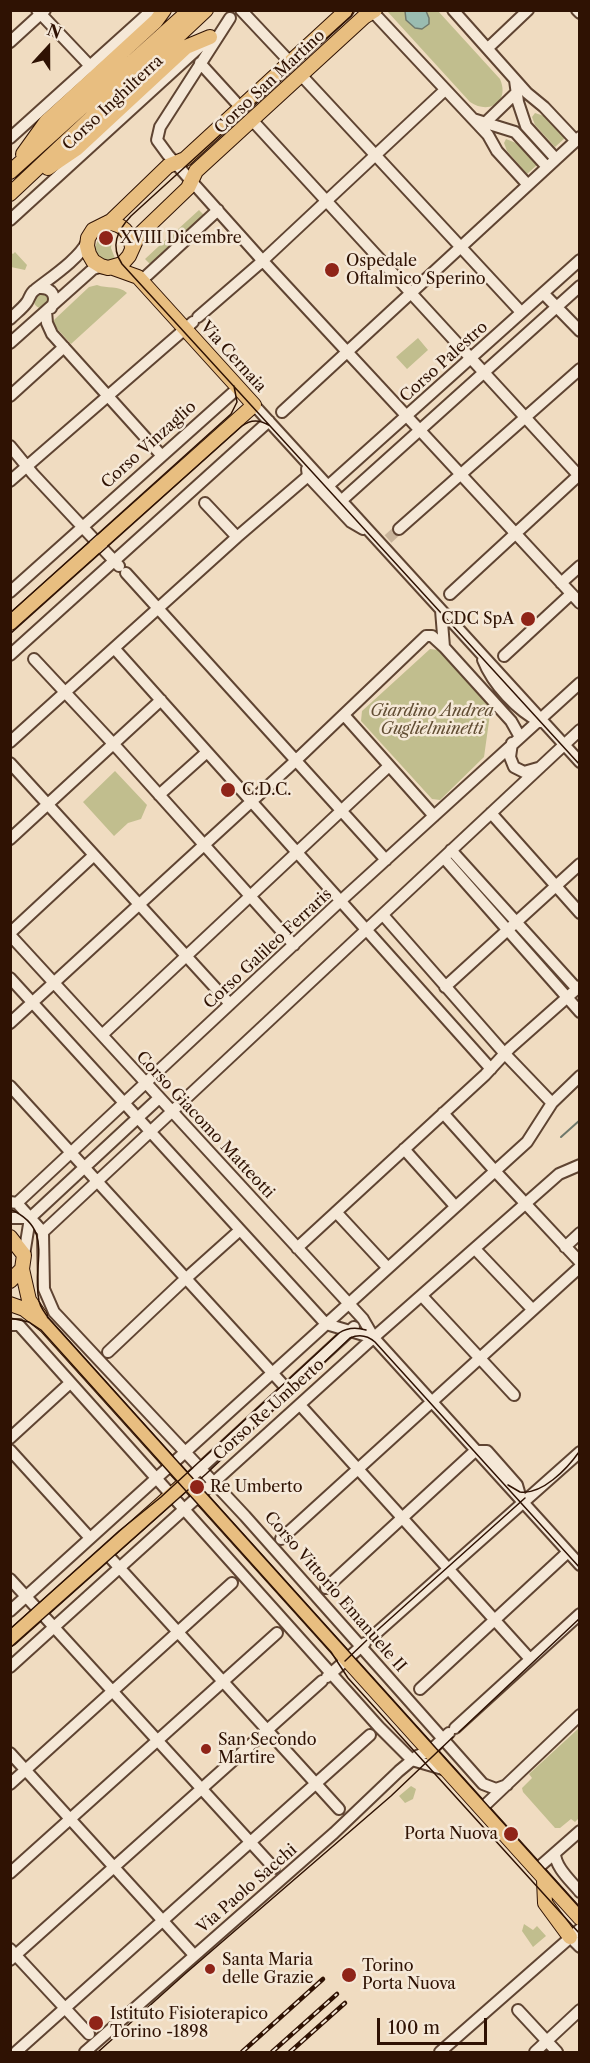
<!DOCTYPE html>
<html>
<head>
<meta charset="utf-8">
<style>
  body { margin:0 }
  #map { position:relative; width:590px; height:2063px; overflow:hidden; background:#f0dcc1; font-family:"Libre Caslon Text",serif }
  canvas { display:block }
  .frame { position:absolute; inset:0; border:12px solid #2f1203; pointer-events:none }
  .north { position:absolute; left:18px; top:18px; width:60px; height:60px; -webkit-text-stroke:4px #f5e8d7; paint-order:stroke; rotate:21deg; font-size:16px; font-weight:700; line-height:24px; text-align:center; color:#2f1203 }
  .north::after { content:''; display:block; margin:auto; width:21px; height:27px; background:#2f1203; clip-path:polygon(50% 0,100% 100%,50% 72%,0 100%) }
  .scale { position:absolute; left:377px; top:2018px; width:110px; height:27px; box-sizing:border-box; border:3px solid #2f1203; border-top:0; padding-left:8px; font-size:18px; line-height:21px; white-space:nowrap; color:#2f1203; -webkit-text-stroke:4px #f5e8d7; paint-order:stroke }
</style>
</head>
<body>
<div id="map">
<canvas width="590" height="2063"></canvas>
<div class="frame"></div>
<div class="north">N</div>
<div class="scale">100 m</div>
</div>
<script>
const g = document.querySelector('canvas').getContext('2d');
g.lineJoin = 'round';
function fillPath(path, color) {
  g.fillStyle = color;
  g.fill(path, 'evenodd');
}
function trace(path, color, width, dash) {
  g.strokeStyle = color;
  g.lineWidth = width;
  g.lineCap = dash ? 'butt' : 'round';
  g.setLineDash(dash || []);
  g.stroke(path);
}
function label(font, color, halo, rows, align = 'center') {
  g.font = font + ' "Libre Caslon Text",serif';
  g.lineWidth = 5;
  g.setLineDash([]);
  g.textBaseline = 'middle';
  g.strokeStyle = halo;
  g.fillStyle = color;
  for (const [text, x, y, turn = 0] of rows) {
    g.save();
    g.translate(x, y);
    g.rotate((+turn || 0) * Math.PI / 180);
    g.textAlign = isNaN(turn) ? turn : align;
    if (halo) g.strokeText(text, 0, 0);
    g.fillText(text, 0, 0);
    g.restore();
  }
}
fillPath(new Path2D(`
  M387 11H438L500 79C510 102 489 115 470 102Z
  M535 113 544 116 565 138 555 147 535 125 532 117Z
  M506 139 516 143 537 165 527 174 507 151 504 143Z
  M199 210 204 215 181 236 176 231Z
  M110 232 113 233 111 248 116 261 108 262 99 258 95 247 100 235Z
  M173 233 178 238 150 264 145 259Z
  M10 252 13 254 15 252 27 265 25 270 11 267Z
  M97 285C107 289 119 285 127 293L71 344 52 323 55 319 89 287Z
  M34 301a7 7 0 1 1 14 0a7 7 0 1 1-14 0Z
  M418 338 428 350 407 369 396 357Z
  M430 649 438 650 491 707 484 757 440 800 432 799 361 721 362 711Z
  M115 771 147 805 141 819 128 823 114 836 83 802Z
  M579 1728V1818L575 1822 571 1819 560 1828H555L523 1792 522 1788 532 1778 529 1774Z
  M411 1786 416 1789 413 1799 405 1803 399 1796Z
  M524 1924 533 1930 537 1926 546 1936 533 1947 522 1931Z`), '#c1be8e');
const water = new Path2D(`
  M405 11H426L429 18V24L422 29 415 28 406 20Z`);
fillPath(water, '#9abcb1');
trace(water, '#6f786b', 1.5);
trace(new Path2D(`
  M561 1137 580 1120`), '#6f786b', 2);
trace(new Path2D(`
  M388 539 399 529`), '#c9b49b', 10, [10, 5]);
const minor = new Path2D(`
  M37 10 91 67
  M241 10 290 62
  M371 10 488 135 497 151 528 185
  M453 10 527 93 544 107 576 141
  M577 10 580 13
  M230 18 160 127 157 140 168 155 262 260 580 603
  M10 42 45 10
  M488 48 528 10
  M200 63 241 108
  M301 75 521 312
  M515 80 518 102 526 126 556 159
  M473 119 515 132 547 167
  M252 120 580 477
  M485 123 516 93
  M10 138 152 10
  M10 220 205 42
  M141 281 218 210
  M39 288C52 287 58 297 51 308
  M543 293 580 331
  M46 311 47 323 52 334 162 456
  M198 317 258 265 445 90
  M10 319C16 313 23 308 27 302 30 298 30 293 35 290 50 278 79 259 87 242
  M10 343 93 269 99 267 108 268
  M10 396 64 347
  M254 405 580 762
  M282 412 580 137
  M10 446 33 474 119 566
  M307 469 308 476 351 522 363 529
  M10 481 193 322
  M328 486 580 260
  M341 501 580 286
  M205 503 237 537
  M399 529 580 369
  M126 573 386 860
  M561 583 580 566
  M10 592 238 388
  M450 594 580 474
  M441 610 444 647
  M114 648 491 1069
  M10 655 269 421
  M504 656 571 594
  M34 659 119 750 294 945
  M483 660C493 685 517 710 540 722
  M344 715 434 816
  M10 742 237 537 308 476
  M512 743 510 757 514 767 524 772 538 768
  M10 763 230 1004
  M159 795 207 752
  M491 813 580 913
  M10 839 161 700
  M451 850 577 989
  M444 858 580 1012
  M383 915 505 1054 552 1103
  M10 933 93 856
  M10 935 363 1319 374 1338 580 1565
  M10 978 326 1324 374 1338
  M445 987 580 864
  M10 1023 290 766 426 636H432L444 647 511 721 520 737
  M102 1035 389 766
  M10 1086 287 1389
  M443 1113 495 1171 580 1262
  M404 1149 455 1206
  M10 1202 17 1203 43 1232 44 1289 54 1312 245 1516 483 1784 496 1789 507 1785
  M17 1203 335 906 580 683
  M336 1212 387 1267
  M10 1218H30
  M43 1232 580 730
  M565 1247 580 1233
  M297 1248 485 1075 510 1048 580 986
  M475 1249 532 1309
  M24 1255 30 1218 159 1098
  M422 1296 514 1395
  M10 1325H19L379 1727 412 1760 446 1770
  M108 1352 182 1282 240 1230
  M300 1405 530 1659
  M10 1438 70 1383
  M10 1450 90 1538
  M475 1451H487L517 1485 521 1499
  M187 1481 354 1327
  M281 1539 580 1267
  M106 1553 339 1809
  M10 1579 274 1868
  M326 1588 475 1451
  M10 1611 527 1142 552 1103 580 1076
  M373 1636 580 1452
  M10 1667 372 1339 559 1174 580 1165
  M327 1677 365 1643
  M420 1689 568 1552
  M455 1728 580 1614
  M10 1753 194 1955
  M10 1784 232 1583
  M481 1809 580 1715
  M555 1853C555 1867 571 1881 580 1892
  M533 1867 538 1868 580 1831
  M10 1873 277 1633
  M570 1937 580 1947
  M10 1949 89 2034
  M10 1960 322 1681
  M518 2010 557 2052
  M16 2052 370 1735
  M85 2052 334 1833 399 1771 417 1756 430 1751 449 1733
  M440 2052 580 1929
  M535 2052 580 2010`);
const major = new Path2D(`
  M347 10 185 159 168 166 111 221 93 230 88 238 87 246 89 254 93 261 101 266 108 268 122 264 129 256 138 236 188 188 196 171 364 17 375 10
  M23 154 46 122 156 21 164 10
  M48 168 76 149 186 47 210 37
  M10 172 190 10
  M10 194 206 10
  M107 223C122 223 131 233 132 248
  M10 623 254 405 138 277 113 268
  M10 1237 24 1255 22 1269 10 1281
  M22 1269 29 1300 40 1316
  M10 1304 24 1309 46 1326 580 1918
  M10 1639 187 1481
  M544 1880 545 1903 570 1937`);
trace(minor, '#5f4432', 14);
trace(major, '#2f1203', 16);
trace(minor, '#f5e8d7', 10);
trace(major, '#e8be80', 14);
trace(new Path2D(`
  M354 10 351 16 131 216C117 231 110 246 122 264L580 765
  M10 613 231 414 237 402 234 386
  M10 634 242 426C251 419 261 420 270 426
  M10 1209C56 1230 31 1263 39 1301 41 1309 46 1315 51 1321L580 1908
  M10 1318 29 1322 41 1330 331 1652 348 1678 580 1934
  M508 1485 520 1492C542 1495 567 1469 579 1452
  M10 1629 119 1531 161 1497 339 1333C348 1327 356 1327 366 1330
  M372 1635 525 1498
  M10 1648 206 1474 350 1338C359 1334 367 1335 375 1342L580 1568
  M345 1661 367 1640
  M459 1732 580 1618
  M98 2052 186 1973 391 1796 453 1737`), '#2f1203', 1.5);
const rail = new Path2D(`
  M242 2052 323 1979
  M272 2052 337 1994
  M290 2052 345 2003`);
trace(rail, '#2f1203', 4.5);
trace(rail, '#f5e8d7', 2, [7]);
for (const [x, y, r, color] of [
  [106,238,8,"#8f2418"],
  [332,270,8,"#8f2418"],
  [528,619,8,"#8f2418"],
  [228,790,8,"#8f2418"],
  [197,1487,8,"#8f2418"],
  [206,1749,6,"#8f2418"],
  [511,1834,8,"#8f2418"],
  [210,1969,6,"#8f2418"],
  [349,1975,8,"#8f2418"],
  [96,2023,8,"#8f2418"]
]) {
  const dot = new Path2D();
  dot.arc(x, y, r, 0, 2 * Math.PI);
  g.fillStyle = color;
  g.fill(dot);
  trace(dot, '#f5e8d7', 2);
}
label('16px', '#2f1203', '#f5e8d7', [
  ["Corso San Martino",270,82,-43],
  ["Corso Inghilterra",113,103,-43],
  ["Via Cernaia",233,357,48],
  ["Corso Palestro",444,362,-42],
  ["Corso Vinzaglio",149,445,-42],
  ["Corso Galileo Ferraris",268,949,-43],
  ["Corso Giacomo Matteotti",205,1125,47],
  ["Corso Re Umberto",269,1410,-42],
  ["Corso Vittorio Emanuele II",335,1592,49],
  ["Via Paolo Sacchi",247,1889,-41]
]);
label('16px', '#2f1203', '#f5e8d7', [
  ["XVIII Dicembre",120,238],
  ["Ospedale",346,261],
  ["Oftalmico Sperino",346,279],
  ["CDC SpA",514,619,"right"],
  ["C.D.C.",242,790],
  ["Re Umberto",210,1487],
  ["San Secondo",218,1740],
  ["Martire",218,1758],
  ["Porta Nuova",498,1834,"right"],
  ["Santa Maria",222,1960],
  ["delle Grazie",222,1978],
  ["Torino",362,1966],
  ["Porta Nuova",362,1984],
  ["Istituto Fisioterapico",110,2014],
  ["Torino -1898",110,2032]
], 'left');
label('italic 16px', '#624e34', '#f5e8d7', [
  ["Giardino Andrea",432,711],
  ["Guglielminetti",432,729]
]);
</script>
</body>
</html>
